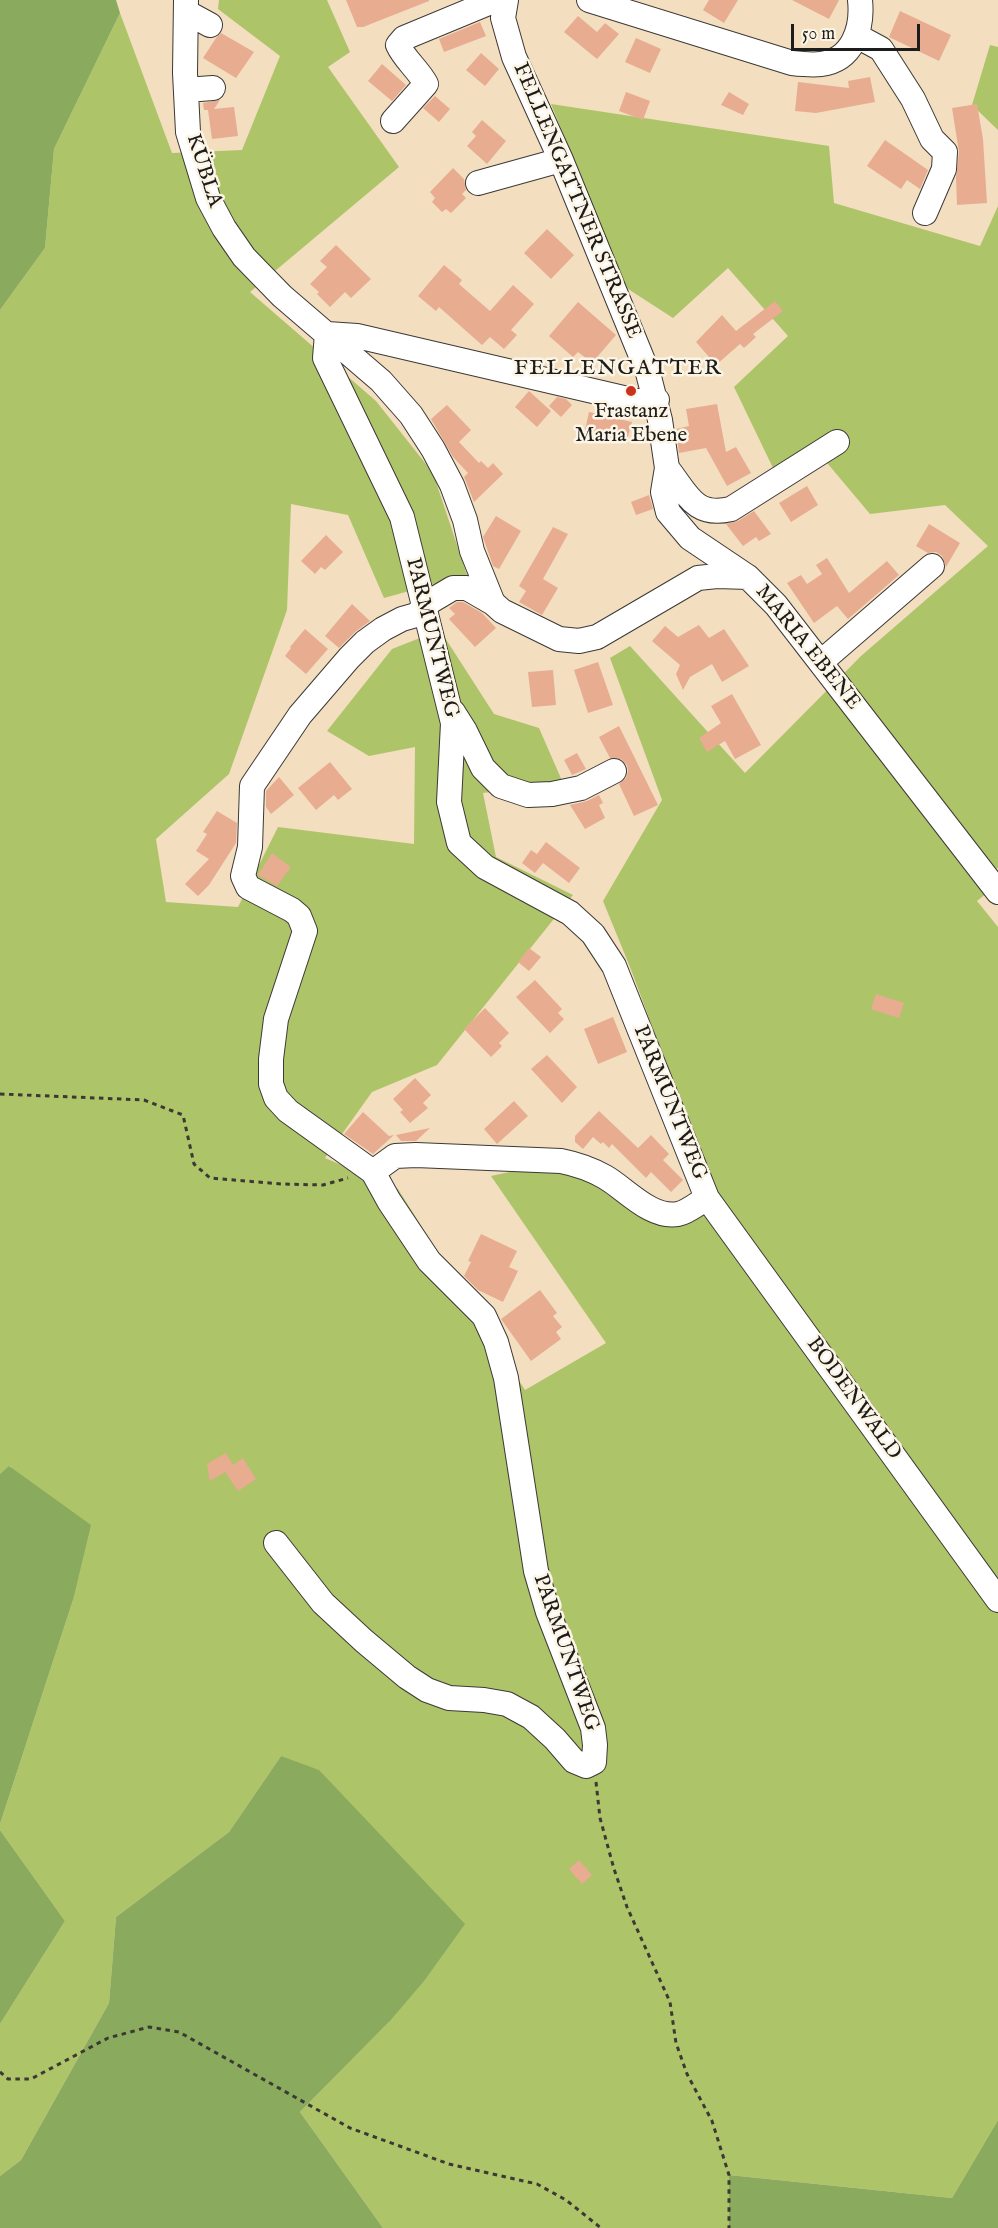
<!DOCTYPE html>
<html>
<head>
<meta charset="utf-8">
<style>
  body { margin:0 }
  #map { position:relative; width:998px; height:2228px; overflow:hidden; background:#f3dec0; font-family:"IM FELL English",serif }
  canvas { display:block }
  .scale { position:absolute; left:791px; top:24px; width:129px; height:27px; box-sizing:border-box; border:3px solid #1c1c1c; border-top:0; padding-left:8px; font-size:18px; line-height:21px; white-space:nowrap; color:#1c1c1c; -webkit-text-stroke:4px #fcf5e5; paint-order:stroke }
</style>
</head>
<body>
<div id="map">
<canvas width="998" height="2228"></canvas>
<div class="scale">50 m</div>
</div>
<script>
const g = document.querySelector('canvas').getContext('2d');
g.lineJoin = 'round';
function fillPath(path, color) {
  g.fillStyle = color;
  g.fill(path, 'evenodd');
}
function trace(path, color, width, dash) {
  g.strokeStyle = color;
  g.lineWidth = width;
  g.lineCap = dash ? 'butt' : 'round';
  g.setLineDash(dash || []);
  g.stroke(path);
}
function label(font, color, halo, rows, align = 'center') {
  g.font = font + ' "IM FELL English",serif';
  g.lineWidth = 5;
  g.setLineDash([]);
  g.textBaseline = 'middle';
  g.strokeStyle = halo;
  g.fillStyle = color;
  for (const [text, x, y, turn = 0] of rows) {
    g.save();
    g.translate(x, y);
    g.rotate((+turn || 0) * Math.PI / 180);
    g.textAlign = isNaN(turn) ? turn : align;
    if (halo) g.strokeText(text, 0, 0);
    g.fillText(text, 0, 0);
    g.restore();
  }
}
fillPath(new Path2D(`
  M219 0H327L350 52 328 67 399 167 250 292 376 401 433 473 467 575 384 598 348 515 291 504 287 610 229 774 156 839 166 902 238 907 278 827 414 844 415 747 369 756 327 731 392 649 440 630 494 714 539 728 563 783 483 793 496 857 573 895 437 1065 372 1092 325 1158 398 1189 525 1390 606 1343 491 1176 583 1156 666 1207 713 1189 630 967 603 901 662 800 610 658 630 646 745 773 861 656 988 546 945 505 870 514 812 445 774 470 734 387 788 336 728 268 673 318 625 287 551 104 829 146 834 203 980 246 998 206V868L979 879 987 893 977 901 998 927V2120L952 2198 729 2175V2228H383L300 2112 389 2022 281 1756 229 1832 116 1917 109 2003 21 2160 0 2176V2024L65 1921 0 1830V1824L73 1600 10 1466 0 1474V310L45 248 54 149 120 13 172 153 242 150 280 56 218 9Z
  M990 45 998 47V130L972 105Z`), '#aec469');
fillPath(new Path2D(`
  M0 0H116L120 13 54 149 45 248 0 310Z
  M9 1466 91 1525 73 1600 0 1824V1474Z
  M281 1756 319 1770 465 1924 424 1981 389 2022 300 2112 383 2228H0V2176L21 2160 109 2003 116 1917 229 1832Z
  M0 1830 65 1921 0 2024Z
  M998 2120V2228H729V2175L952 2198Z`), '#8aaa5d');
fillPath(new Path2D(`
  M346 0H429V1L363 27H357Z
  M709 0H738L724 23 703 10Z
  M792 0H839L829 19Z
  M900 11 951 35 939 61 889 37Z
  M578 16 597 32 605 23 619 34 597 59 564 32Z
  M480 22 486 36 444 52 439 39Z
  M221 33 254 52 236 78 203 58 216 38Z
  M636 38 661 49 650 73 625 62Z
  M481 53 499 69 485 86 466 70Z
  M382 64 406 85 392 101 368 81Z
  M870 77 875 102 816 113 795 111 798 82 849 88 848 81Z
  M626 92 650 101 643 120 619 111Z
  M729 92 749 104 743 115 721 105Z
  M435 96 450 109 439 122 423 108Z
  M220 100 214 109 234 107 238 136 212 139 208 110H204L203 103Z
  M977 104 983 139 987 203 957 205 956 177 959 152 952 108Z
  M482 120 506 141 487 164 467 146 476 136 472 132Z
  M885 140 928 170 920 189 907 180 901 189 867 166Z
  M453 168 464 179 466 190 462 194 466 198 451 213 446 209 442 212 432 202 435 198 430 192Z
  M547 229 574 255 551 279 524 253Z
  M336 245 371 279 351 298 345 292 330 307 317 294 319 292 310 284 327 267 320 261Z
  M444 265 462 280 459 284 490 311 513 285 534 304 511 330 517 335 504 349 490 337 482 345 439 307 436 311 418 296Z
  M775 301 783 311 753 334 756 337 744 348 740 344 716 365 696 342 722 315 736 331Z
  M578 302 616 335 592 363 578 352 573 357 549 336Z
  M529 391 551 411 537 427 515 407Z
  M557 397 566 399 572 405 561 417 549 406Z
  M717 404 726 452 736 447 751 473 727 486 706 448 679 453 676 429 689 426 686 409Z
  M447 405 471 430 459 442 479 463 481 461 488 468 493 463 503 474 474 502 464 477 468 473 453 457 431 419Z
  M589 412 632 422 627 440 585 430Z
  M807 486 818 505 791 522 779 503Z
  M649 495 653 509 636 515 631 502Z
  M754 511 771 534 759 541 756 537 743 546 726 524 738 521Z
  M496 516 521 531 499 569 493 566 483 537Z
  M929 524 960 543 946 567 942 556 936 552 928 553 916 546Z
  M553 527 568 534 543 579 558 588 542 615 519 602 526 591 519 586Z
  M326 535 343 552 325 570 321 567 315 574 301 561Z
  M827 558 849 593 887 561 899 575 848 619 837 606 814 623 787 583 801 575 807 584 822 574 816 565Z
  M457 602H463L482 613 496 628 475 647 449 619 455 614 449 608Z
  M352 604 370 621 355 632 339 648 325 636Z
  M699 625 709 638 724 629 749 666 722 682 712 664 690 677 683 690 676 674 680 665 652 641 665 626 678 637Z
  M305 629 328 649 306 674 285 656 291 648 290 647Z
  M598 662 613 705 588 713 574 670Z
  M553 670 556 705 532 707 528 672Z
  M732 694 761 745 735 759 725 741 707 752 699 738 721 723 711 706Z
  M619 726 658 805 634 816 619 784 626 778 628 771 627 765 621 759 610 758 599 737Z
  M577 753 586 769 572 775 564 760Z
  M330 762 352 789 338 800 334 795 316 810 298 788Z
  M279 777 294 795 271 814 266 807V791Z
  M599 795 603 803 599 805 605 818 585 829 570 805 587 801Z
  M217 811 237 823 236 843 209 885 198 896 185 884 209 859 196 851 207 834 203 832Z
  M546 842 580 868 569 883 543 863 535 873 522 863 531 850 537 854Z
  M272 853 291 867 277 886 258 875Z
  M529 948 541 957 529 971 518 962Z
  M535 980 562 1009 558 1013 564 1019 550 1033 516 997Z
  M876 994 904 1003 899 1018 871 1009Z
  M485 1008 509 1033 499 1043 502 1046 491 1057 464 1029Z
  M613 1017 627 1052 598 1064 584 1029Z
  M547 1055 577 1087 562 1103 531 1069Z
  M415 1078 431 1095 423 1103 428 1108 410 1123 400 1112 403 1110 393 1099Z
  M514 1101 528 1116 497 1144 484 1129Z
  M599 1111 638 1148 651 1135 669 1154 663 1160 683 1180 671 1192 651 1172 646 1178 612 1144 609 1148 603 1142 601 1144 593 1137 583 1149 575 1142V1136Z
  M363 1112 389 1136 394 1135 373 1154 344 1134Z
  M430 1128 416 1141H401L396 1135Z
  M481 1234 517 1251 509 1267 518 1271 503 1302 478 1290 464 1276 471 1262 468 1261Z
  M540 1290 557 1313 553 1316 562 1327 556 1332 561 1339 531 1361 501 1319Z
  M226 1453 233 1465 243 1458 256 1479 238 1491 225 1472 210 1481 207 1464Z
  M579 1860 592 1875 582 1884 569 1869Z`), '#e8ac91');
const minor = new Path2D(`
  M186 0 185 73 188 132 208 198 224 228 244 257 282 296 381 381 411 415 433 449 452 485 465 520 472 551 493 603
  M506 0 503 18 514 57 561 160 648 373 660 420 667 468 663 492 668 512 690 538 748 577 776 605 998 892
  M589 0 792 63C801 64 812 65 821 64 853 60 863 28 860 0
  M186 12 210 25
  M857 36 881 49 913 99 932 139 945 152 944 169 925 213
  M186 90 213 88
  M393 121 426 84C418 69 405 60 398 45L404 38 491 2 504 0
  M478 183 561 160
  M327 334 325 358 402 517 453 723 449 802 459 843 485 867 570 913 593 934 614 966 707 1198 998 1600
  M327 334 357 336 636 401 657 400
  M667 468C687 493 694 518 731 509L837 442
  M821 662 932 566
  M453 712 465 731 483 768 501 786 528 795 552 794 581 788 614 771
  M373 1172 395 1156 416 1155 561 1161C576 1164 591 1169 605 1177 626 1189 651 1219 678 1214 688 1212 698 1203 707 1198
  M276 1543 323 1603 364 1641 407 1677 427 1690 449 1698 484 1700 507 1704 531 1717 555 1739 574 1761 586 1766 594 1762 595 1745 593 1728 548 1612 536 1571 506 1378 496 1342 484 1316 429 1261 389 1201 373 1172 288 1111 276 1098 271 1084V1059L276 1019 305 931 299 916 292 910 248 887 243 876 250 847 252 786 300 715 349 658 365 642 383 629 402 619 416 615 431 601 453 588H467L493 603 502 611 559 639 579 641 597 637 698 578 717 576 748 577`);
trace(minor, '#3c3935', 26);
trace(new Path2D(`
  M0 1094 144 1100 183 1115 194 1164 210 1178 281 1184 323 1185 348 1178
  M596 1782 600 1818 614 1869 627 1907 670 2002 676 2043 687 2074 712 2121 729 2175V2228
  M0 2072 8 2079H31L108 2038 149 2027 179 2032 350 2128 449 2164 537 2184 566 2200 601 2228`), '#3c3935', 3, [4.5, 4.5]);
trace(minor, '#fff', 24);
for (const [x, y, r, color] of [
  [631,391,6,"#c8321e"]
]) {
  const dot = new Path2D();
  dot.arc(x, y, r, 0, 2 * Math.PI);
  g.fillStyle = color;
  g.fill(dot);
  trace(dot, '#fcf5e5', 2);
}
label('21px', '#1c1c1c', '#fcf5e5', [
  ["KÜBLA",203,171,72],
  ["FELLENGATTNER STRASSE",576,201,67],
  ["PARMUNTWEG",431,638,76],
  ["MARIA EBENE",807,648,51],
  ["PARMUNTWEG",669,1103,68],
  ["BODENWALD",853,1399,54],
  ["PARMUNTWEG",565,1653,71]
]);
label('21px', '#1c1c1c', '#fcf5e5', [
  ["Frastanz",631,413],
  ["Maria Ebene",631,437]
]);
g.letterSpacing = '1.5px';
label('22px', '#1c1c1c', '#fcf5e5', [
  ["FELLENGATTER",618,369]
]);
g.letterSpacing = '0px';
</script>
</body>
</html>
